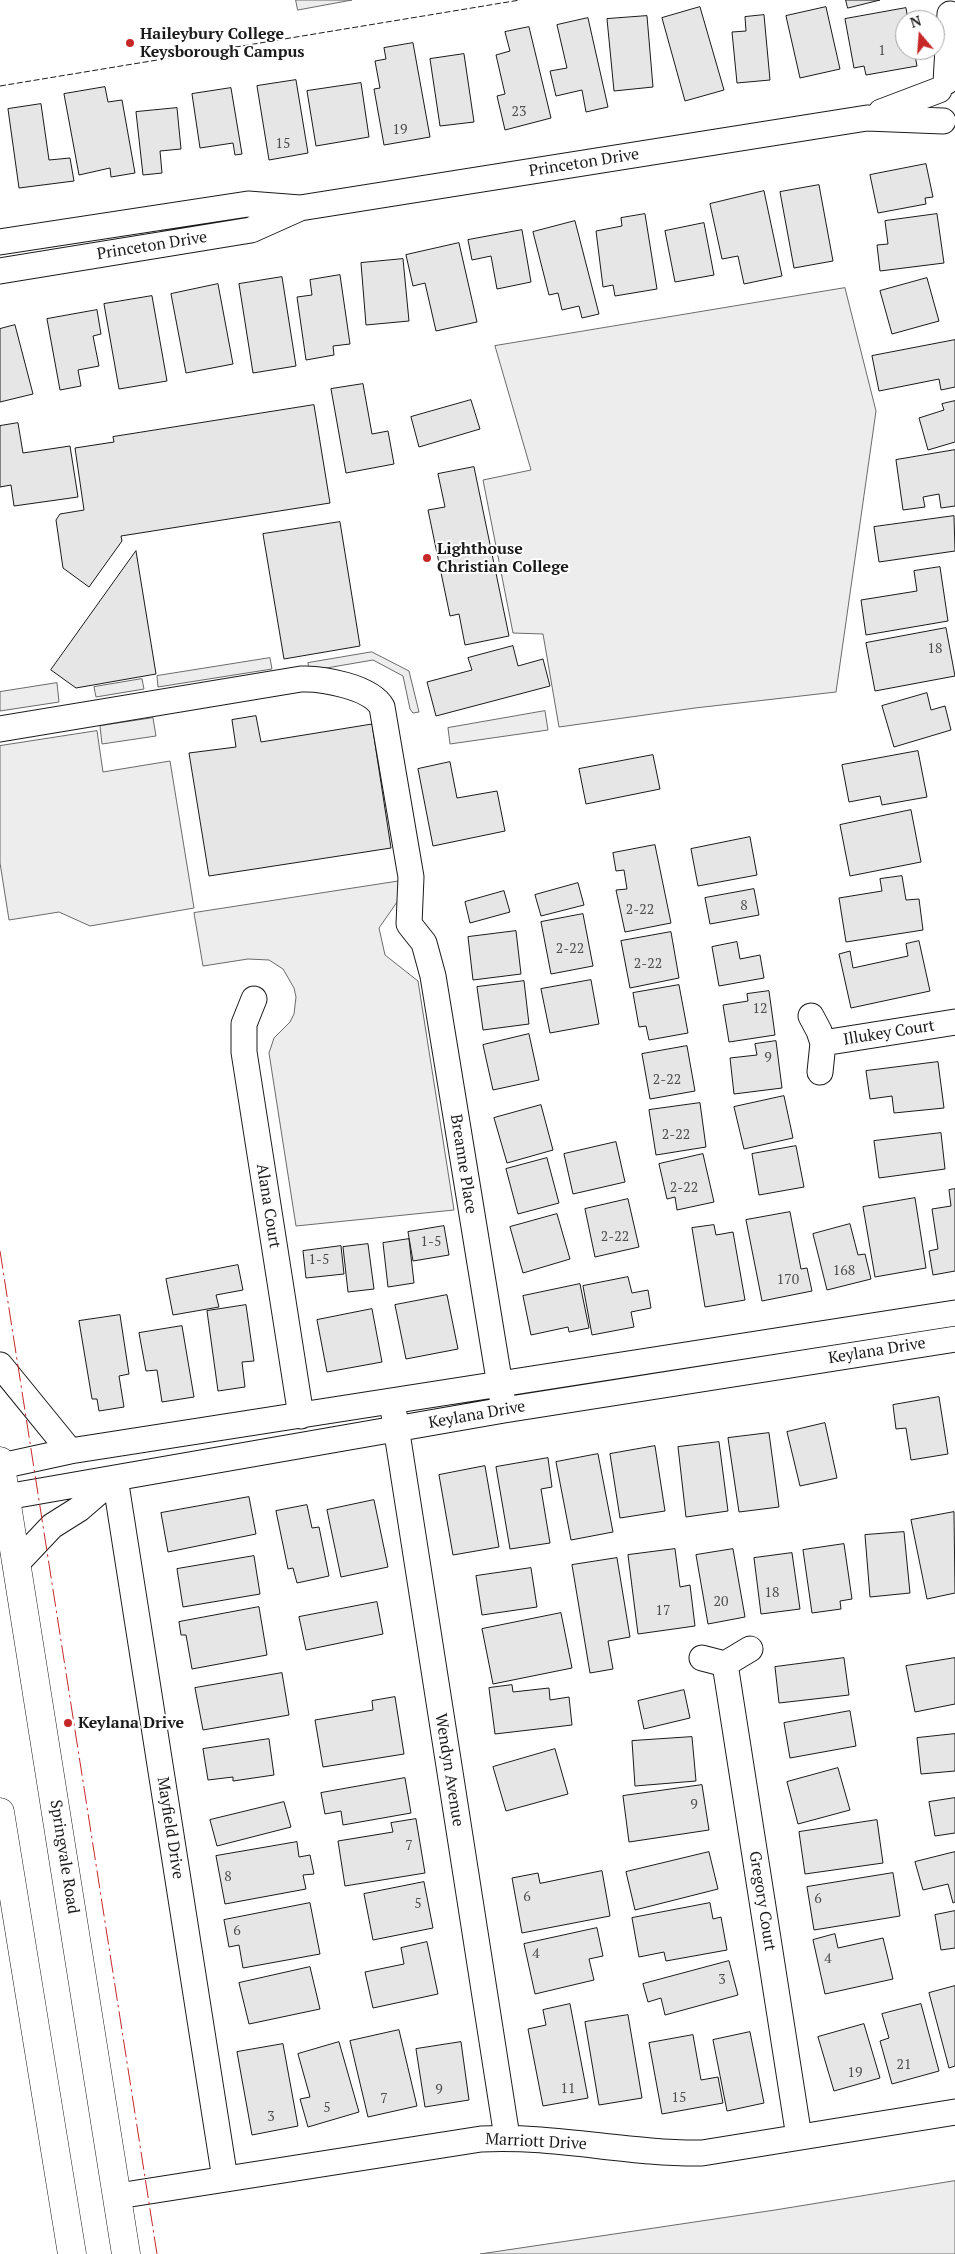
<!DOCTYPE html>
<html>
<head>
<meta charset="utf-8">
<style>
  body { margin:0 }
  #map { position:relative; width:955px; height:2254px; overflow:hidden; background:#fff; font-family:"PT Serif",serif }
  canvas { display:block }
  .north { position:absolute; left:895px; top:10px; width:50px; height:50px; box-sizing:border-box; background:#fff; border:1px solid #a3a3a3; border-radius:50%; rotate:342deg; font-size:14px; font-weight:700; line-height:20px; text-align:center; color:#1a1a1a }
  .north::after { content:''; display:block; margin:auto; width:18px; height:22px; background:#c62828; clip-path:polygon(50% 0,100% 100%,50% 72%,0 100%) }
</style>
</head>
<body>
<div id="map">
<canvas width="955" height="2254"></canvas>
<div class="north">N</div>
</div>
<script>
const g = document.querySelector('canvas').getContext('2d');
g.lineJoin = 'round';
function fillPath(path, color) {
  g.fillStyle = color;
  g.fill(path, 'evenodd');
}
function trace(path, color, width, dash) {
  g.strokeStyle = color;
  g.lineWidth = width;
  g.lineCap = dash ? 'butt' : 'round';
  g.setLineDash(dash || []);
  g.stroke(path);
}
function label(font, color, halo, rows, align = 'center') {
  g.font = font + ' "PT Serif",serif';
  g.lineWidth = 4;
  g.setLineDash([]);
  g.textBaseline = 'middle';
  g.strokeStyle = halo;
  g.fillStyle = color;
  for (const [text, x, y, turn = 0] of rows) {
    g.save();
    g.translate(x, y);
    g.rotate((+turn || 0) * Math.PI / 180);
    g.textAlign = isNaN(turn) ? turn : align;
    if (halo) g.strokeText(text, 0, 0);
    g.fillText(text, 0, 0);
    g.restore();
  }
}
const built = new Path2D(`
  M296 0H352L298 10Z
  M845 288 876 411 836 692 695 708 559 727 543 634 513 633 483 480 531 470 495 346Z
  M372 652 409 671 419 712 413 713 410 709 403 676 373 660 309 671 308 663Z
  M270 658 272 669 158 687 157 676Z
  M142 679 144 689 96 697 94 687Z
  M57 683 59 702 0 711V692Z
  M545 711 548 730 450 744 448 728Z
  M153 718 156 736 102 744 100 726Z
  M97 731 103 772 170 761 194 908 90 926 59 912 9 920 0 863V746Z
  M413 879 379 928 385 955 418 981 454 1210 296 1226 269 1053 274 1038 290 1022 294 1014 296 997 294 988 283 969 269 960 248 959 203 966 194 913Z
  M955 2181V2254H480L775 2210Z`);
fillPath(built, '#ededed');
trace(built, '#6a6a6a', 1);
const building = new Path2D(`
  M846 0H880L848 8Z
  M700 7 724 90 685 101 662 18Z
  M826 7 840 69 800 78 786 16Z
  M906 8 908 20H905V50H914L917 66 866 75 864 66 854 68 845 19Z
  M764 15 770 80 737 83 732 32 746 31 745 17Z
  M647 16 653 87 614 91 607 19Z
  M588 18 608 107 586 112 582 90 556 96 550 71 567 68 557 25Z
  M529 27 551 118 505 130 497 96 505 94 496 55 510 51 505 32Z
  M413 43 430 137 384 145 374 89 380 88 375 61 386 59 384 48Z
  M464 54 474 122 440 126 430 59Z
  M296 80 308 153 269 160 257 86Z
  M361 83 369 137 316 146 307 91Z
  M105 87 108 102 122 100 135 173 111 177 110 168 79 175 64 94Z
  M231 88 242 154 235 155 233 143 200 148 192 94Z
  M41 104 49 160 70 158 74 181 19 188 8 109Z
  M177 108 181 149 160 151 162 173 143 175 136 112Z
  M926 164 933 197 925 198 926 204 878 213 870 175Z
  M819 185 833 261 794 268 780 192Z
  M764 191 782 276 744 284 738 256 722 259 710 204Z
  M645 214 657 289 615 296 613 285 603 287 596 231 622 226 621 218Z
  M937 214 944 263 880 271 877 245 888 244 885 221Z
  M575 221 599 314 582 318 579 306 562 310 558 293 549 295 533 232Z
  M704 223 714 275 675 282 665 231Z
  M522 230 531 282 497 289 491 256 472 260 468 240Z
  M459 243 477 322 436 331 425 283 413 286 406 255Z
  M403 259 409 321 366 325 361 263Z
  M340 275 350 344 333 346 334 355 306 360 297 297 312 295 310 280Z
  M282 277 296 366 253 373 239 284Z
  M927 278 939 321 892 334 880 291Z
  M218 284 233 364 186 373 171 294Z
  M152 296 167 381 119 389 104 304Z
  M97 310 101 334 93 336 99 366 78 370 81 386 60 390 47 319Z
  M15 325 33 394 0 402V329Z
  M955 340V387L941 390 939 379 879 391 872 356Z
  M363 384 372 434 388 431 394 464 346 473 331 389Z
  M471 400 480 429 419 447 411 417Z
  M955 401V442L928 450 919 418 944 410 942 404Z
  M314 405 330 503 121 536 122 541 89 587 63 568 56 520 60 514 84 510 75 448 114 442 113 437Z
  M18 423 23 453 70 446 78 497 14 506 11 485 0 487V426Z
  M955 450V506L941 508 939 494 923 497 925 507 903 510 896 460Z
  M474 467 509 636 465 645 459 614 450 616 428 510 445 507 438 474Z
  M954 516 955 551 879 562 874 527Z
  M340 522 360 646 284 659 263 534Z
  M136 551 156 674 76 688 51 670Z
  M940 567 948 621 866 635 861 600 917 591 914 571Z
  M946 628 955 676 875 691 866 643Z
  M513 646 518 666 543 659 550 686 436 716 427 682 472 670 468 658Z
  M927 693 931 710 945 706 951 730 894 747 882 706Z
  M256 716 261 742 372 724 391 848 209 876 189 753 236 747 232 720Z
  M918 751 927 797 882 805 880 796 849 802 842 765Z
  M653 755 660 789 586 804 579 769Z
  M450 762 457 798 497 791 505 831 433 846 418 769Z
  M911 810 921 862 850 876 840 825Z
  M750 837 757 875 698 886 691 849Z
  M655 845 671 923 625 932 616 890 627 889 624 870 616 871 613 853Z
  M902 876 906 900 919 899 923 930 846 942 839 898 882 891 880 879Z
  M578 883 584 905 541 916 535 895Z
  M754 889 759 915 710 924 705 898Z
  M504 891 510 912 470 923 465 902Z
  M583 914 593 966 551 974 541 922Z
  M516 931 521 974 473 980 468 937Z
  M671 932 679 978 630 988 621 941Z
  M919 941 930 991 851 1008 839 954 850 951 853 968 908 956 906 944Z
  M737 942 740 959 760 955 764 978 719 986 712 947Z
  M591 980 599 1024 550 1033 541 989Z
  M524 981 529 1024 483 1030 477 987Z
  M679 985 688 1033 649 1040 646 1026 639 1027 633 993Z
  M769 991 775 1035 729 1042 723 1005 748 1001 747 994Z
  M529 1034 539 1080 493 1090 483 1045Z
  M776 1041 782 1088 734 1094 730 1058 757 1055 755 1044Z
  M687 1046 695 1091 650 1099 642 1054Z
  M938 1062 944 1108 894 1113 892 1096 870 1099 866 1071Z
  M784 1096 793 1138 744 1149 734 1107Z
  M700 1103 706 1147 656 1155 649 1110Z
  M541 1105 553 1150 507 1163 494 1118Z
  M941 1133 945 1169 879 1178 874 1141Z
  M616 1142 625 1182 573 1194 564 1154Z
  M796 1146 804 1187 759 1195 752 1154Z
  M703 1154 714 1202 677 1210 675 1197 667 1199 659 1164Z
  M547 1158 559 1203 518 1214 506 1169Z
  M955 1189V1271L933 1275 929 1251 938 1249 932 1209 951 1206 949 1190Z
  M915 1198 926 1268 875 1277 863 1207Z
  M628 1199 639 1247 595 1257 585 1209Z
  M790 1212 801 1269 807 1268 812 1291 762 1301 746 1220Z
  M557 1214 570 1259 523 1273 510 1227Z
  M850 1224 858 1255 865 1254 871 1279 827 1290 813 1234Z
  M714 1225 716 1235 733 1232 745 1300 705 1307 692 1228Z
  M444 1226 449 1255 413 1261 408 1232Z
  M409 1239 414 1283 388 1287 383 1243Z
  M368 1244 374 1289 348 1292 343 1247Z
  M341 1246 344 1274 306 1278 303 1251Z
  M238 1265 243 1290 216 1295 219 1307 173 1315 166 1279Z
  M628 1277 632 1293 648 1290 651 1308 631 1312 634 1327 592 1335 583 1286Z
  M580 1284 589 1328 569 1332 568 1327 531 1335 523 1296Z
  M447 1295 458 1349 406 1359 395 1305Z
  M246 1305 254 1361 242 1362 245 1387 218 1391 207 1311Z
  M372 1309 382 1362 327 1372 317 1320Z
  M120 1315 129 1374 119 1376 124 1407 99 1411 97 1399H92L79 1321Z
  M182 1326 194 1397 162 1402 157 1370 146 1371 139 1333Z
  M939 1397 948 1454 911 1460 906 1428 896 1429 893 1405Z
  M825 1423 837 1478 800 1486 787 1432Z
  M769 1433 779 1507 739 1512 728 1438Z
  M719 1442 728 1511 686 1517 678 1447Z
  M655 1446 665 1511 620 1518 610 1454Z
  M598 1454 613 1532 571 1540 556 1462Z
  M548 1458 552 1487 541 1489 550 1543 510 1549 496 1467Z
  M485 1466 499 1547 453 1555 439 1475Z
  M249 1497 256 1534 168 1552 161 1513Z
  M374 1500 388 1567 341 1577 327 1510Z
  M307 1505 312 1528 319 1527 329 1576 297 1583 293 1568 288 1569 276 1511Z
  M954 1512 955 1593 927 1599 911 1520Z
  M904 1532 910 1593 870 1597 865 1535Z
  M844 1544 852 1599 840 1601 841 1609 812 1613 803 1550Z
  M675 1549 680 1587 690 1585 695 1626 638 1634 628 1555Z
  M733 1549 745 1617 708 1624 696 1555Z
  M792 1553 800 1609 761 1614 754 1558Z
  M254 1556 260 1594 183 1607 177 1569Z
  M617 1558 630 1637 608 1641 613 1669 590 1673 572 1565Z
  M531 1568 537 1607 482 1615 476 1576Z
  M377 1602 383 1634 306 1650 299 1617Z
  M259 1607 267 1655 192 1669 186 1635H181L179 1622Z
  M561 1613 572 1668 493 1684 482 1629Z
  M844 1658 849 1695 779 1703 775 1667Z
  M955 1658V1704L915 1712 906 1666Z
  M282 1673 289 1715 203 1730 195 1688Z
  M512 1685 513 1692 549 1688 550 1700 569 1697 572 1725 495 1734 489 1688Z
  M684 1690 690 1718 644 1729 638 1701Z
  M395 1697 404 1754 323 1767 315 1720 373 1710 372 1701Z
  M850 1711 856 1746 790 1758 784 1723Z
  M955 1734V1771L921 1774 917 1738Z
  M692 1737 696 1781 635 1786 632 1741Z
  M269 1739 274 1775 233 1781V1777L208 1780 203 1749Z
  M555 1749 568 1794 506 1811 493 1767Z
  M838 1768 850 1810 798 1824 787 1782Z
  M405 1778 411 1813 343 1825 341 1811 325 1814 321 1793Z
  M702 1785 709 1830 629 1842 623 1796Z
  M955 1798V1833L935 1836 929 1802Z
  M284 1802 291 1827 217 1846 210 1820Z
  M416 1819 425 1873 345 1886 338 1841 393 1832 391 1823Z
  M877 1820 883 1863 805 1874 799 1832Z
  M297 1842 299 1857 310 1855 314 1874 303 1875 306 1889 225 1904 216 1856Z
  M709 1852 718 1889 635 1910 626 1872Z
  M955 1852V1902L953 1903 948 1884 923 1890 915 1862Z
  M602 1871 610 1916 522 1933 512 1878 538 1873 540 1883Z
  M893 1873 900 1916 814 1930 807 1887Z
  M424 1882 433 1928 373 1940 364 1894Z
  M310 1903 320 1954 243 1968 239 1945 229 1947 224 1920Z
  M710 1903 713 1919 721 1917 727 1950 666 1961 664 1952 639 1957 632 1918Z
  M955 1911V1948L941 1950 935 1915Z
  M597 1928 603 1956 589 1959 594 1980 535 1994 524 1944Z
  M835 1934 838 1948 883 1938 893 1979 825 1994 813 1940Z
  M427 1942 438 1994 373 2008 365 1972 404 1964 401 1948Z
  M729 1961 738 1995 665 2015 661 1998 648 2002 643 1984Z
  M310 1967 320 2009 249 2024 239 1983Z
  M955 1986V2066L949 2068 929 1993Z
  M570 2004 588 2098 543 2106 528 2029 546 2025 543 2010Z
  M921 2004 939 2071 892 2084 880 2041 889 2038 882 2014Z
  M628 2015 642 2098 599 2105 585 2022Z
  M864 2024 880 2078 834 2091 818 2037Z
  M399 2030 417 2106 368 2117 350 2041Z
  M750 2032 764 2103 727 2111 713 2040Z
  M693 2035 701 2080 718 2077 723 2103 662 2114 649 2043Z
  M339 2042 359 2112 308 2127 300 2099 310 2097 298 2054Z
  M461 2042 469 2100 425 2107 416 2049Z
  M283 2044 298 2126 252 2135 237 2052Z`);
fillPath(building, '#e6e6e6');
trace(building, '#1a1a1a', 1);
const minor = new Path2D(`
  M946 82 950 14
  M881 112 939 90
  M0 242 248 204 300 208 867 118 943 121
  M0 271 251 230 298 209
  M0 729 301 679C322 678 371 687 382 707L411 877 409 924 424 943 433 976 504 1410
  M254 999 244 1024V1052L301 1416
  M811 1016 819 1031 823 1043 820 1072
  M823 1043 955 1022
  M0 1365 70 1451
  M394 1414 507 2137
  M1 1466 70 1451 955 1313
  M115 1478 225 2179
  M6 1497 504 1410 955 1339
  M18 1562 52 1526 79 1509 115 1478
  M702 1658 725 1664 750 1649
  M725 1664 799 2137
  M118 2196 481 2139C555 2135 628 2154 702 2153L955 2112`);
const highway = new Path2D(`
  M0 1461 126 2254
  M0 1812 72 2254`);
trace(minor, '#1a1a1a', 27);
trace(highway, '#1a1a1a', 29);
trace(minor, '#fff', 25);
trace(highway, '#fff', 28);
trace(new Path2D(`
  M0 86 520 0`), '#1a1a1a', 1, [6, 2.5]);
trace(new Path2D(`
  M0 1251 157 2254`), '#c62828', 1, [18, 4, 2.5, 4]);
for (const [x, y, r, color] of [
  [130,43,5,"#c62828"],
  [427,558,5,"#c62828"],
  [68,1723,5,"#c62828"]
]) {
  const dot = new Path2D();
  dot.arc(x, y, r, 0, 2 * Math.PI);
  g.fillStyle = color;
  g.fill(dot);
  trace(dot, '#fff', 2);
}
label('14px', '#4d4d4d', null, [
  ["1",882,51],
  ["23",519,112],
  ["19",400,130],
  ["15",283,144],
  ["18",935,649],
  ["8",744,906],
  ["2-22",640,910],
  ["2-22",570,949],
  ["2-22",648,964],
  ["12",760,1009],
  ["9",768,1058],
  ["2-22",667,1080],
  ["2-22",676,1135],
  ["2-22",684,1188],
  ["2-22",615,1237],
  ["1-5",431,1242],
  ["1-5",319,1260],
  ["168",844,1271],
  ["170",788,1280],
  ["18",772,1593],
  ["20",721,1602],
  ["17",663,1611],
  ["9",694,1805],
  ["7",409,1846],
  ["8",228,1877],
  ["6",527,1897],
  ["6",818,1899],
  ["5",418,1904],
  ["6",237,1931],
  ["4",536,1954],
  ["4",828,1959],
  ["3",722,1980],
  ["21",904,2065],
  ["19",855,2073],
  ["11",568,2089],
  ["9",439,2090],
  ["15",679,2098],
  ["7",384,2099],
  ["5",327,2108],
  ["3",271,2117]
]);
label('bold 16px', '#1a1a1a', '#fff', [
  ["Haileybury College",140,34],
  ["Keysborough Campus",140,52],
  ["Lighthouse",437,549],
  ["Christian College",437,567],
  ["Keylana Drive",78,1723]
], 'left');
label('16px', '#1a1a1a', '#fff', [
  ["Princeton Drive",584,163,-9],
  ["Princeton Drive",152,246,-9],
  ["Illukey Court",889,1033,-9],
  ["Breanne Place",463,1164,81],
  ["Alana Court",268,1206,81],
  ["Keylana Drive",877,1351,-9],
  ["Keylana Drive",477,1415,-10],
  ["Wendyn Avenue",449,1770,81],
  ["Mayfield Drive",170,1828,81],
  ["Springvale Road",64,1857,81],
  ["Gregory Court",762,1901,81],
  ["Marriott Drive",536,2142,3]
]);
</script>
</body>
</html>
